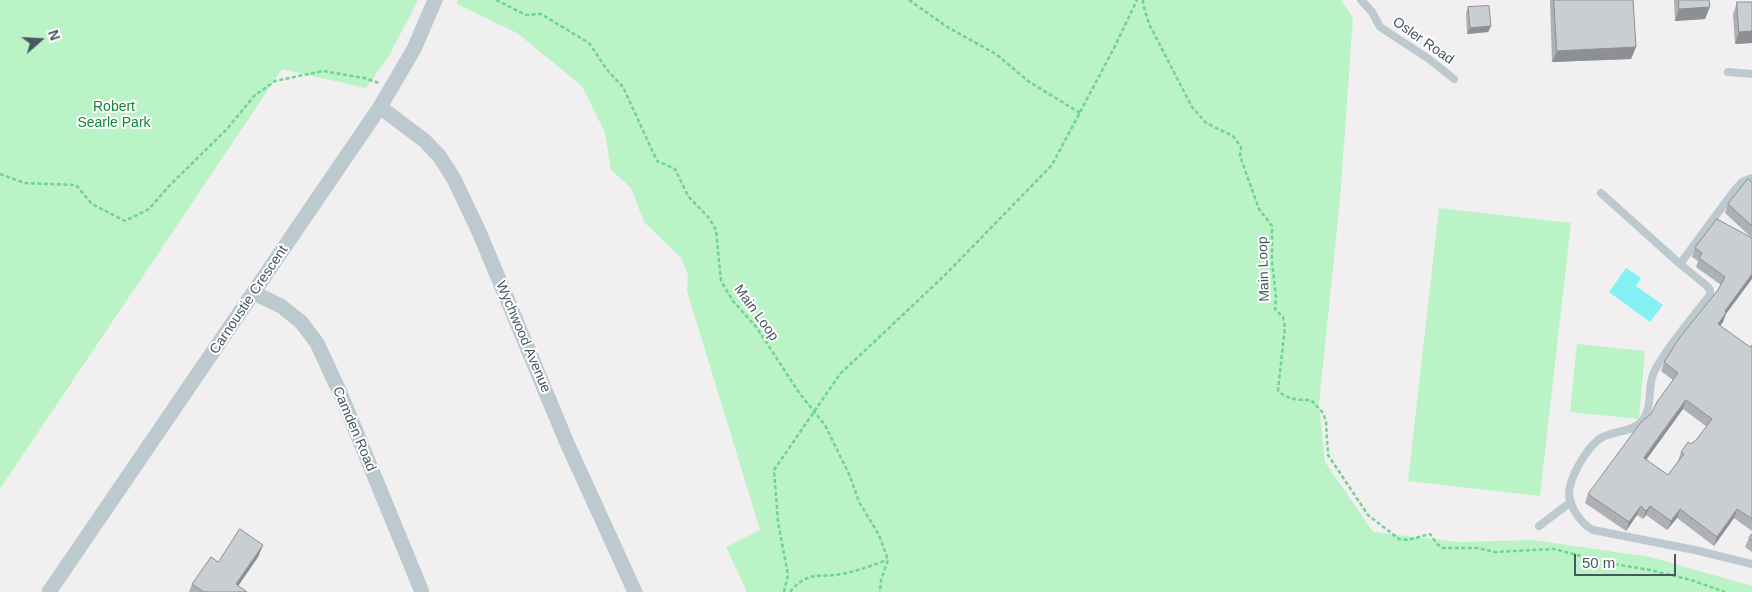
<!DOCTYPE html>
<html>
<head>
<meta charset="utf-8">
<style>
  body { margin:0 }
  #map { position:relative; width:1752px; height:592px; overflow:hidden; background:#f2eff0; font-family:Arial,sans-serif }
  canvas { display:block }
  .north { position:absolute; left:15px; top:15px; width:50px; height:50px; -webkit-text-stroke:4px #fff; paint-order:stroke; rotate:71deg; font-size:14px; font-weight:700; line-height:20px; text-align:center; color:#45575f }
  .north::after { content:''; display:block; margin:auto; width:18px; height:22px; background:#45575f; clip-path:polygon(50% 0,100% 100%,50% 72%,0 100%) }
  .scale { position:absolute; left:1574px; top:554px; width:102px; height:22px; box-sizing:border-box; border:2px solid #45575f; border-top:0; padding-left:6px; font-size:15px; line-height:18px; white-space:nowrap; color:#45575f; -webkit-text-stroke:4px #fff; paint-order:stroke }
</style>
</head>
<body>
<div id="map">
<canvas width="1752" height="592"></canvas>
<div class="north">N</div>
<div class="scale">50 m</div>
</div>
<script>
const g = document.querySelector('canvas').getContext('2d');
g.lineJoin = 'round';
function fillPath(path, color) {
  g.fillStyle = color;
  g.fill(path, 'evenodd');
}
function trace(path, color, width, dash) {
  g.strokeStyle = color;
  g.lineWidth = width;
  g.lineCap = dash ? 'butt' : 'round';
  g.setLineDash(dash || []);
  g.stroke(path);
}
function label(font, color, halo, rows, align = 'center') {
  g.font = font + ' Arial,sans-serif';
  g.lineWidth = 4;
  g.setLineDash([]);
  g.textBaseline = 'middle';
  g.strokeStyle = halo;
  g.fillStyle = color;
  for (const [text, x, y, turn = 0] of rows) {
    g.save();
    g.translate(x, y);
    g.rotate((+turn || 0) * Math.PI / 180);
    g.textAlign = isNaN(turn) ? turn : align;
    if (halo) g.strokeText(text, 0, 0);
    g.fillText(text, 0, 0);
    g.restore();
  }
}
fillPath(new Path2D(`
  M0 0H418L389 56 366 88 282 69 0 489Z
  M458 0H1341L1353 18 1340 199 1319 404 1325 462 1373 532 1458 542 1533 540 1650 557 1752 586V592H747L726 547 760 530 687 291 688 275 681 258 644 222 631 188 611 170 605 133 582 86 517 33 457 4Z
  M1439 208 1571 223 1540 496 1408 481Z
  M1577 344 1645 351 1639 419 1570 412Z`), '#baf3c5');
fillPath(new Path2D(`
  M1626 268 1641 278 1636 286 1663 305 1650 322 1609 292Z`), '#83f1f4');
trace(new Path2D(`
  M496 0 526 15 541 14 589 43 608 71 623 87 657 161 675 169 688 196 709 218 716 230 721 281 733 301 757 328 800 394 825 425 850 476 859 502 879 535 888 560 881 580 880 592
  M909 0 949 28 996 54 1028 81 1080 113
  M1143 0V4L1149 24 1192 107 1206 123 1233 136 1241 147 1240 156 1259 209 1272 226V261L1276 298 1275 309 1283 317 1285 327 1278 390C1286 400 1299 400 1311 400L1323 413 1326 422 1328 455 1368 515 1399 539 1408 540 1430 534 1437 544 1443 548H1478L1495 552 1554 549 1608 563 1650 570 1691 580 1725 592
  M0 174 25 183 76 185 92 204 125 221 149 209 169 186 227 129 254 96 275 81 323 71 364 78 379 83
  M784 592 788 575 778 522 774 470 840 374 945 275 1052 165 1114 48 1137 0
  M790 592C808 570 819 578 842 574 858 571 873 565 887 560`), '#6fd48f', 2.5, [4, 2.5]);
trace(new Path2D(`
  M1361 0 1372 12 1380 27 1429 59 1454 79
  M1728 72 1752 74
  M1601 193 1680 264 1707 286 1710 290V295C1693 317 1666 348 1654 372 1647 387 1653 406 1643 420 1632 434 1612 429 1598 440 1586 450 1570 476 1569 493 1569 506 1581 524 1593 530L1695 550 1752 564
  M1680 264 1734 191 1742 182 1752 178
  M1539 526 1571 502`), '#bccad0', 8);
trace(new Path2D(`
  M380 107 425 141 440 157 454 179 480 234 567 443 635 592
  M254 293 281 306 301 322 317 343 341 395 422 592
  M49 592 380 107 414 49 435 0`), '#bccad0', 15);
fillPath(new Path2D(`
  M1550 0H1633L1636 47 1631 59 1552 62 1550 2Z
  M1674 0H1709L1705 19 1675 21Z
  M1737 2H1752V43L1735 44 1733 14Z
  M1468 7 1491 26 1488 32 1467 34 1466 13Z
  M1752 182V238L1725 213 1728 204Z
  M1752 238 1723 322 1720 326 1750 347 1752 345V531L1734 518 1714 546 1677 518 1667 530 1646 515 1643 519 1637 515 1626 531 1585 503 1588 494 1651 414 1673 380 1661 371 1664 362 1721 285 1696 267 1698 261 1692 257 1695 248ZM1683 409 1707 427 1697 439 1681 452 1678 461 1668 475 1646 460Z
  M1752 534V552L1745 547 1749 538Z
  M263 545 258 557 238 586 247 592H189L192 584 218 562Z`), '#adb1b5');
fillPath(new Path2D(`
  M1710 7 1705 19 1675 21 1679 9Z
  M1491 26 1488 32 1467 34 1470 28Z
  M1752 31V43L1735 44 1739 32Z
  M1636 47 1631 59 1552 62 1557 51Z
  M1752 274V279L1726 314 1723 322 1715 333 1718 324 1725 311Z
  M1686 400 1683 409 1641 467 1644 458Z
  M1641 506 1637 515 1626 531 1629 522Z
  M1650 506 1646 515 1643 519 1646 511Z
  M1680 509 1677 518 1667 530 1671 521Z
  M1737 509 1734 518 1714 546 1717 537Z
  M263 545 258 557 234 592 236 584Z`), '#8d9093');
const building = new Path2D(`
  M1554 0H1633L1636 47 1557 51Z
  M1679 0H1709L1710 7 1679 9Z
  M1737 2H1752V31L1739 32Z
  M1489 6 1491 26 1470 28 1468 7Z
  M1748 179 1752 182V226L1728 204Z
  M1717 219 1752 238V274L1725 311 1726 313 1718 324 1750 347 1752 345V519L1737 509 1717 537 1680 509 1671 521 1650 506 1646 511 1641 506 1629 522 1588 494 1641 422 1651 414 1657 402 1678 373 1664 362 1680 337 1718 290 1725 277 1699 258 1702 253 1695 248ZM1686 400 1712 419 1697 439 1691 444 1688 442 1681 452 1684 454 1668 475 1644 458Z
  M240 529 263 545 236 584 247 592H204L192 584 211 557 218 562Z
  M1752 534V541L1749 538Z`);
fillPath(building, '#c9ced2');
trace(building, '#8d9093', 1);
label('14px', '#45575f', '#fff', [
  ["Osler Road",1423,41,35],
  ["Main Loop",1264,269,-92],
  ["Carnoustie Crescent",249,300,-56],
  ["Main Loop",756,313,54],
  ["Wychwood Avenue",523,337,67],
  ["Camden Road",354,429,67]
]);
label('14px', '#0f8735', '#fff', [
  ["Robert",114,107],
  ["Searle Park",114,123]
]);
</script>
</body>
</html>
